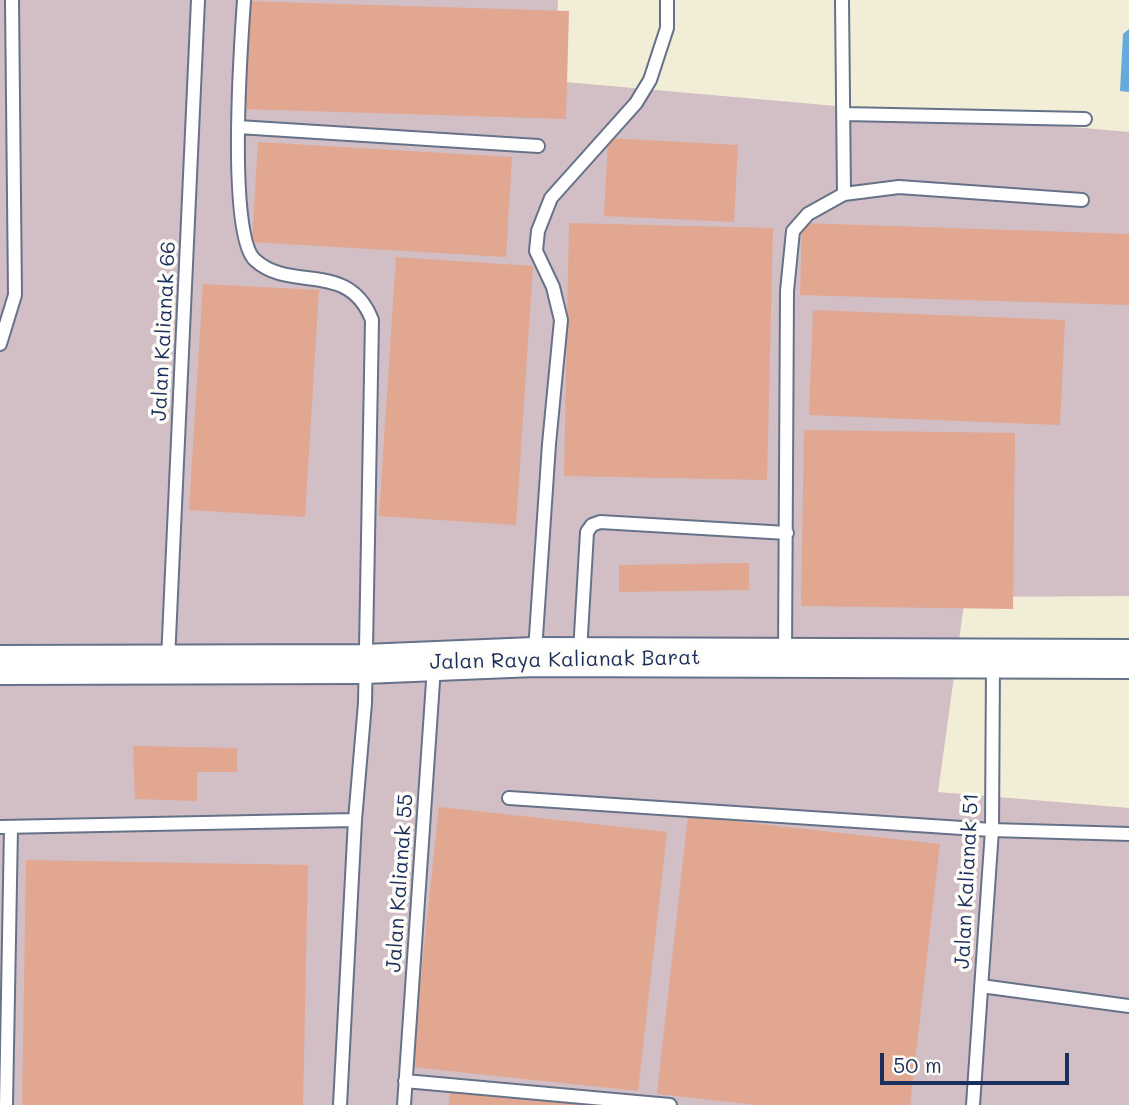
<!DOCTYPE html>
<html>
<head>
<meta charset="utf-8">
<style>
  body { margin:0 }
  #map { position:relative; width:1129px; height:1105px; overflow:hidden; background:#f1edd6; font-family:Mali,sans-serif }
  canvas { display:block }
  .scale { position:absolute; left:880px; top:1053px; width:189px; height:32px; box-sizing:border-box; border:4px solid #1b2f5e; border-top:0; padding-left:9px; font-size:21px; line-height:24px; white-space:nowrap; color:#1b2f5e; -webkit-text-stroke:5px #fdfcf7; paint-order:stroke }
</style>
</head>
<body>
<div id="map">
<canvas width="1129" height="1105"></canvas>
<div class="scale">50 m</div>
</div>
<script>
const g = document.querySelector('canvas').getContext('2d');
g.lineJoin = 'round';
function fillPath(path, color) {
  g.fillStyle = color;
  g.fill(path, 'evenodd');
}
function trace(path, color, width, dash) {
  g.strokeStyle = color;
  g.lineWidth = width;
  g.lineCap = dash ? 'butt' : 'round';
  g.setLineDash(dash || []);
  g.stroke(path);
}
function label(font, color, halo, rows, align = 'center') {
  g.font = font + ' Mali,sans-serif';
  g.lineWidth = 7;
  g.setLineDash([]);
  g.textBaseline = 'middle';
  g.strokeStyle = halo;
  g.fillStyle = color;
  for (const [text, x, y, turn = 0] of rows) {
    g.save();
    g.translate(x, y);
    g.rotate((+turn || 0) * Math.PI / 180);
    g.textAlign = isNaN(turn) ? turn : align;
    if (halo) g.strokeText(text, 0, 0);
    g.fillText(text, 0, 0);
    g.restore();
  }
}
fillPath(new Path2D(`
  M0 0H558L554 81 1129 132V596L965 597 938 792 1129 808V1105H0Z`), '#d2bec5');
fillPath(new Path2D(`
  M1129 29V92L1120 91 1123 34Z`), '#66a9db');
fillPath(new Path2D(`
  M245 1 569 11 566 119 242 109Z
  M608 138 738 145 734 222 604 216Z
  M258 142 512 157 506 257 252 242Z
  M569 223 773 228 767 480 564 476Z
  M802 223 1129 234V305L800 295Z
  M396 257 533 266 516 525 379 516Z
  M203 284 319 290 305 517 189 510Z
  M813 310 1065 320 1060 425 809 415Z
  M804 430 1015 433 1013 609 801 606Z
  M749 563V590L619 592V565Z
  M133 746 237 748V772H197V801L135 799Z
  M439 807 667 832 638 1091 411 1067Z
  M688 816 940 844 910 1105H756L657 1094Z
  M26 860 308 865 303 1105H22Z
  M450 1090 585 1103 584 1105H449Z`), '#e2a791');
const lane = new Path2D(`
  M244 0C241 43 227 235 255 260 291 293 348 259 372 320L365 703 355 820 340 1105
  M842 0 844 194
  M844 114 1085 119
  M238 127 538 146
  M0 344 15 295 12 0
  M535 651 549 444 561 320 553 287 536 251 538 231 551 198 636 103 650 80 667 28V0
  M580 652 587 532 592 525 600 522 787 533
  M785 655 787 291 793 231 808 214 844 194 899 187 1082 200
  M168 660 198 0
  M509 798 992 830 1129 834
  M0 827 355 820
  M981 986 1129 1006
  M405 1081 670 1105
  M6 1105 11 827
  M404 1105 434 667
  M973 1105 992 830 993 662`);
const highway = new Path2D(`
  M0 665 364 664 534 657 1129 659`);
trace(lane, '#667288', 16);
trace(highway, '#667288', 42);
trace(lane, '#fff', 12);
trace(highway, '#fff', 38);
label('21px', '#1b2f5e', '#fdfcf7', [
  ["Jalan Kalianak 66",164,331,-87],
  ["Jalan Raya Kalianak Barat",565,660,-1],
  ["Jalan Kalianak 51",967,881,-87],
  ["Jalan Kalianak 55",400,883,-86]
]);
</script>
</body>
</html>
